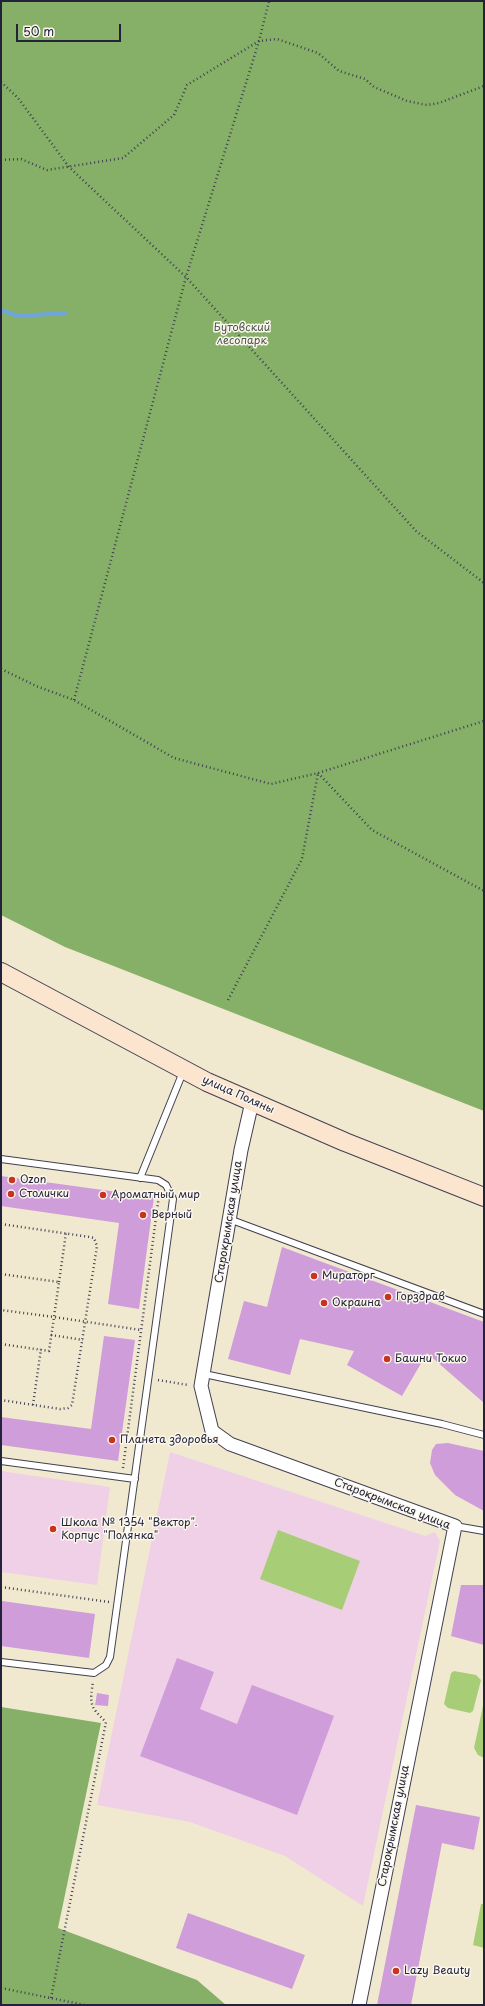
<!DOCTYPE html>
<html>
<head>
<meta charset="utf-8">
<style>
  body { margin:0 }
  #map { position:relative; width:485px; height:2006px; overflow:hidden; background:#f1e9cf; font-family:"Playpen Sans",sans-serif }
  canvas { display:block }
  .frame { position:absolute; inset:0; border:2px solid #22223b; pointer-events:none }
  .scale { position:absolute; left:16px; top:24px; width:105px; height:18px; box-sizing:border-box; border:2px solid #22223b; border-top:0; padding-left:5px; font-size:12px; line-height:14px; white-space:nowrap; color:#22223b; -webkit-text-stroke:3px #fbf7ec; paint-order:stroke }
</style>
</head>
<body>
<div id="map">
<canvas width="485" height="2006"></canvas>
<div class="frame"></div>
<div class="scale">50 m</div>
</div>
<script>
const g = document.querySelector('canvas').getContext('2d');
g.lineJoin = 'round';
function fillPath(path, color) {
  g.fillStyle = color;
  g.fill(path, 'evenodd');
}
function trace(path, color, width, dash) {
  g.strokeStyle = color;
  g.lineWidth = width;
  g.lineCap = dash ? 'butt' : 'round';
  g.setLineDash(dash || []);
  g.stroke(path);
}
function label(font, color, halo, rows, align = 'center') {
  g.font = font + ' "Playpen Sans",sans-serif';
  g.lineWidth = 3;
  g.setLineDash([]);
  g.textBaseline = 'middle';
  g.strokeStyle = halo;
  g.fillStyle = color;
  for (const [text, x, y, turn = 0] of rows) {
    g.save();
    g.translate(x, y);
    g.rotate((+turn || 0) * Math.PI / 180);
    g.textAlign = isNaN(turn) ? turn : align;
    if (halo) g.strokeText(text, 0, 0);
    g.fillText(text, 0, 0);
    g.restore();
  }
}
fillPath(new Path2D(`
  M170 1452 425 1536 435 1532 440 1541 363 1906 285 1856 190 1822 97 1805Z
  M1 1471 110 1487 97 1585 1 1572Z`), '#efd0e6');
fillPath(new Path2D(`
  M278 1530 360 1561 342 1610 260 1579Z
  M454 1671 476 1675 481 1680 473 1711 470 1713 448 1708 444 1704 451 1673Z
  M484 1701V1758L478 1755 474 1748Z
  M481 1904H484V1948L473 1945Z`), '#a8cd77');
fillPath(new Path2D(`
  M1 1H484V1111L65 947 1 915Z
  M1 1707 101 1723 58 1928 197 1980 226 2005H1Z`), '#86b068');
trace(new Path2D(`
  M1 310 18 316 65 313`), '#70a4dd', 4);
fillPath(new Path2D(`
  M1 1176 154 1197 139 1309 108 1304 119 1223 1 1206Z
  M282 1247 484 1322V1403L427 1353 402 1396 347 1365 354 1351 300 1339 290 1375 228 1359 244 1301 267 1307Z
  M104 1336 135 1340 118 1461 1 1445V1417L91 1429Z
  M448 1443 484 1451V1511L455 1495 435 1475 430 1463 432 1450 436 1444Z
  M461 1585H484V1645L451 1636Z
  M2 1601 95 1614 89 1658 1 1646Z
  M177 1658 214 1672 200 1709 237 1724 252 1685 334 1716 297 1815 140 1756Z
  M97 1693 109 1695 108 1706 95 1705Z
  M416 1805 480 1817 474 1850 442 1843 411 2005H377Z
  M188 1913 305 1955 292 1989 176 1948Z`), '#ce9dda');
const service = new Path2D(`
  M1 1159 158 1180 166 1185 173 1199 110 1657 106 1665 94 1673 1 1662
  M140 1178 183 1072
  M229 1219 484 1314
  M204 1374 442 1424 484 1435
  M1 1461 135 1479
  M455 1526 484 1531`);
const minor = new Path2D(`
  M252 1102 241 1150 201 1386 212 1431 230 1444 455 1526 359 2005`);
const secondary = new Path2D(`
  M1 972 207 1082 345 1142 484 1197`);
trace(service, '#414051', 8);
trace(minor, '#414051', 15);
trace(secondary, '#414051', 20);
trace(new Path2D(`
  M1 82 18 98 69 167 186 277 416 531 484 583
  M1 160 21 159 47 170 123 158 174 115 187 85 259 41 277 39 318 53 339 71 365 79 374 87 407 101 427 105 439 103 484 86
  M1 669 36 686 74 700 174 758 271 784 318 773 484 721
  M74 700 186 277 259 41 269 1
  M318 773 372 830 484 891
  M228 1000 302 859 318 773
  M1 1224 90 1237 94 1238 97 1246 72 1405 68 1408 60 1409 1 1400
  M1 1274 59 1282 54 1317 1 1310
  M59 1282 66 1233
  M51 1335 83 1340
  M1 1344 49 1351 54 1317 141 1330
  M158 1380 188 1385
  M33 1405 41 1349
  M123 1468 159 1195
  M1 1587 109 1602
  M1 1988 85 2005
  M51 1998 106 1722C89 1706 90 1704 93 1681`), '#414051', 2.5, [1, 3]);
trace(service, '#fff', 6);
trace(minor, '#fff', 13);
trace(secondary, '#fbe5cf', 18);
for (const [x, y, r, color] of [
  [12,1180,4,"#c8321e"],
  [11,1194,4,"#c8321e"],
  [103,1195,4,"#c8321e"],
  [143,1215,4,"#c8321e"],
  [314,1276,4,"#c8321e"],
  [388,1297,4,"#c8321e"],
  [324,1303,4,"#c8321e"],
  [387,1359,4,"#c8321e"],
  [112,1440,4,"#c8321e"],
  [53,1529,4,"#c8321e"],
  [396,1971,4,"#c8321e"]
]) {
  const dot = new Path2D();
  dot.arc(x, y, r, 0, 2 * Math.PI);
  g.fillStyle = color;
  g.fill(dot);
  trace(dot, '#fbf7ec', 1.5);
}
label('11px', '#4a554d', '#fbf7ec', [
  ["Бутовский",242,328],
  ["лесопарк",242,341]
]);
label('11px', '#22223b', '#fbf7ec', [
  ["улица Поляны",238,1095,24],
  ["Старокрымская улица",229,1222,-81],
  ["Старокрымская улица",392,1504,21],
  ["Старокрымская улица",394,1826,-79]
]);
label('11px', '#22223b', '#fbf7ec', [
  ["Ozon",20,1180],
  ["Столички",19,1194],
  ["Ароматный мир",111,1195],
  ["Верный",151,1215],
  ["Мираторг",322,1276],
  ["Горздрав",396,1297],
  ["Окраина",332,1303],
  ["Башни Токио",395,1359],
  ["Планета здоровья",120,1440],
  ["Школа № 1354 \"Вектор\".",61,1523],
  ["Корпус \"Полянка\"",61,1536],
  ["Lazy Beauty",404,1971]
], 'left');
</script>
</body>
</html>
